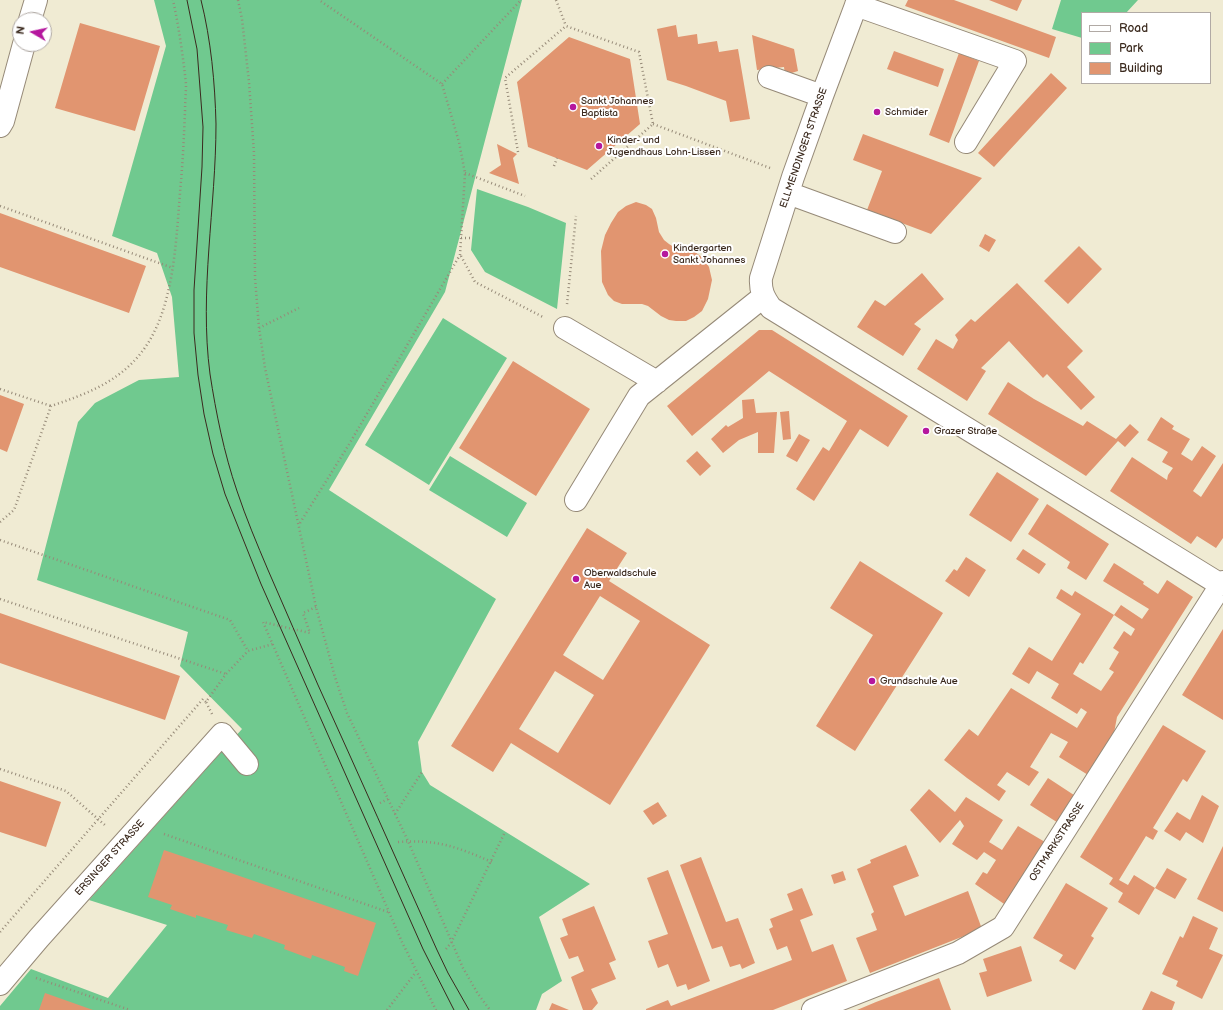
<!DOCTYPE html>
<html>
<head>
<meta charset="utf-8">
<style>
  body { margin:0 }
  #map { position:relative; width:1223px; height:1010px; overflow:hidden; background:#f0ebd3; font-family:"Balsamiq Sans",sans-serif }
  canvas { display:block }
  .legend { position:absolute; left:1081px; top:12px; width:130px; height:72px; box-sizing:border-box; background:#fff; border:1px solid #b1aaa5; margin:0; padding:5px 7px; list-style:none; font-size:12px; color:#3b2a1e }
  .legend li { display:flex; align-items:center; gap:8px; height:20px }
  .legend b { width:20px; border:1px solid #b1aaa5 }
  .north { position:absolute; left:12px; top:12px; width:40px; height:40px; box-sizing:border-box; background:#fff; border:1px solid #b1aaa5; border-radius:50%; rotate:279deg; font-size:11px; font-weight:700; line-height:16px; text-align:center; color:#3b2a1e }
  .north::after { content:''; display:block; margin:auto; width:14px; height:18px; background:#b5179e; clip-path:polygon(50% 0,100% 100%,50% 72%,0 100%) }
</style>
</head>
<body>
<div id="map">
<canvas width="1223" height="1010"></canvas>
<ul class="legend">
<li><b style="height:5px;background:#fff"></b>Road</li>
<li><b style="height:11px;background:#70c98f"></b>Park</li>
<li><b style="height:11px;background:#e19570"></b>Building</li>
</ul>
<div class="north">N</div>
</div>
<script>
const g = document.querySelector('canvas').getContext('2d');
g.lineJoin = 'round';
function fillPath(path, color) {
  g.fillStyle = color;
  g.fill(path, 'evenodd');
}
function trace(path, color, width, dash) {
  g.strokeStyle = color;
  g.lineWidth = width;
  g.lineCap = dash ? 'butt' : 'round';
  g.setLineDash(dash || []);
  g.stroke(path);
}
function label(font, color, halo, rows, align = 'center') {
  g.font = font + ' "Balsamiq Sans",sans-serif';
  g.lineWidth = 4;
  g.setLineDash([]);
  g.textBaseline = 'middle';
  g.strokeStyle = halo;
  g.fillStyle = color;
  for (const [text, x, y, turn = 0] of rows) {
    g.save();
    g.translate(x, y);
    g.rotate((+turn || 0) * Math.PI / 180);
    g.textAlign = isNaN(turn) ? turn : align;
    if (halo) g.strokeText(text, 0, 0);
    g.fillText(text, 0, 0);
    g.restore();
  }
}
fillPath(new Path2D(`
  M154 0H522L445 292 329 490 496 599 418 742 422 772 430 785 590 884 539 917 562 981 542 994 536 1010H0V1006L31 969 108 998 167 925 89 900 242 729 180 666 188 632 37 580 78 422 95 403 139 380 179 377 172 297 157 253 112 236 166 46Z
  M1061 0H1138L1126 13H1082V38L1052 29Z
  M477 189 528 207 566 223 557 309 485 272 471 250Z
  M443 318 507 358 429 485 365 445Z
  M450 456 527 503 507 537 429 490Z`), '#70c98f');
fillPath(new Path2D(`
  M908 0H954L1056 37 1049 58 905 6Z
  M989 0H1022L1017 11Z
  M80 23 160 46 135 131 55 108Z
  M676 25 678 37 697 34 698 44 717 41 719 52 738 49 750 119 730 122 726 101 686 86 667 80 657 29Z
  M752 35 794 49 798 71 785 75 784 67 757 70Z
  M569 37 630 59 640 124 587 170 528 147 517 82Z
  M894 51 944 69 938 87 887 69Z
  M959 53 979 61 949 143 929 135Z
  M1051 73 1067 88 994 167 978 153Z
  M863 134 982 178 931 234 867 210 882 171 853 160Z
  M497 144 517 154 513 158 519 184 489 173 501 165Z
  M636 202 646 205 652 209 656 218 659 232 664 240 669 244 677 249 695 252 703 258 709 267 712 280 708 299 702 311 694 317 686 321H676L669 320 661 316 648 306 642 304H622L614 301 608 295 602 282 601 251 605 235 611 223 618 212 626 206Z
  M0 213 146 266 129 313 0 267Z
  M985 234 996 240 989 252 979 246Z
  M1079 246 1102 269 1068 304 1044 281Z
  M922 273 944 299 914 324 921 329 903 356 857 327 875 300 885 306Z
  M1017 283 1083 351 1067 367 1095 397 1081 410 1047 374 1043 378 1009 341 981 368 986 371 967 401 917 369 936 339 953 349 958 340 955 335 971 319 975 322Z
  M759 330H772L908 416 888 447 860 429 814 501 796 489 823 447 829 451 847 421 769 371 692 436 667 406Z
  M513 361 590 409 536 496 459 448Z
  M1008 382 1034 399 1083 426 1087 421 1116 439 1130 424 1139 432 1125 447 1118 441 1086 476 988 414Z
  M0 395 24 404 7 452 0 449Z
  M754 399 756 413 777 412 774 453H758V432L739 440 723 453 711 439 726 425 728 427 743 418 742 400Z
  M789 411 791 439 783 440 780 412Z
  M1161 417 1174 426 1172 429 1190 439 1181 454 1192 461 1202 446 1216 456 1193 491 1201 497 1223 463V538L1216 548 1197 536 1191 544 1110 491 1132 457 1167 480 1168 475 1173 468 1162 462 1168 452 1147 440Z
  M799 434 810 440 797 462 786 456Z
  M697 451 711 466 700 476 686 461Z
  M997 472 1039 499 1011 542 969 515Z
  M1047 504 1109 544 1086 580 1067 568 1070 562 1028 534Z
  M587 528 627 553 609 581 710 645 610 805 511 743 493 772 451 746ZM600 596 640 621 603 680 563 655ZM555 671 594 695 558 753 519 729Z
  M1023 549 1046 564 1039 574 1016 559Z
  M966 557 986 570 969 597 945 581 954 569 957 571Z
  M860 561 943 613 855 751 816 726 873 635 830 608Z
  M1114 563 1144 582 1143 584 1158 594 1167 580 1193 597 1117 717 1111 749 1093 778 1059 757 1068 742 1051 733 1030 767 1039 772 1029 786 1007 772 997 785 1006 791 999 801 967 778 944 760 969 729 978 736 1011 688 1077 728 1087 712 1081 708 1077 714 1051 698 1059 684 1037 671 1029 684 1012 674 1029 647 1052 661 1081 614 1056 598 1061 589 1072 596 1075 591 1114 615 1121 605 1142 619 1149 609 1103 581ZM1114 615 1135 629 1131 636 1124 631 1113 648 1119 652 1109 669 1114 672 1101 691 1073 674 1080 662 1083 664Z
  M0 613 180 676 165 720 0 663Z
  M1223 629V720L1182 695Z
  M1163 725 1206 751 1187 782 1183 779 1153 828 1158 831 1153 840 1146 836 1119 880 1128 885 1134 875 1155 888 1139 915 1118 902 1123 893 1109 884 1113 878 1080 857Z
  M1048 778 1080 799 1063 826 1030 805Z
  M0 781 61 802 46 847 0 832Z
  M929 789 955 812 966 797 1003 820 989 842 1002 850 1018 826 1050 845 1010 908 975 884 983 872 987 874 996 860 984 852 977 860 952 844 964 826 960 820 940 843 910 810Z
  M1202 795 1219 806 1203 843 1186 832 1180 841 1164 831 1177 812 1190 820Z
  M658 802 667 816 653 825 643 811Z
  M906 845 919 876 893 886 905 916 968 891 982 929 870 973 856 938 877 930 871 914 874 912 857 869 871 863 870 860Z
  M1223 846V912L1197 899Z
  M164 850 376 923 358 976 344 971 345 967 312 955 311 959 284 949 285 945 254 934 252 938 226 930 228 925 196 915V918L170 909 172 905 148 897Z
  M701 857 726 922 738 918 755 963 742 969 740 964 730 967 722 946 712 949 680 865Z
  M1167 868 1187 879 1175 899 1155 888Z
  M668 870 710 981 688 990 686 984 677 987 668 964 658 968 648 941 668 934 647 878Z
  M843 871 846 880 834 884 831 875Z
  M1066 883 1108 908 1091 936 1094 938 1075 970 1059 961 1063 955 1033 938Z
  M802 888 813 915 800 920 812 952 833 944 847 981 773 1010H646V1009L668 1000 671 1006 792 960 787 946 777 950 769 929 773 927 770 919 793 910 787 894Z
  M594 906 616 960 609 963 616 979 591 989 598 1003 592 1010H583L571 977 584 971 578 956 569 959 560 938 568 935 562 919Z
  M1193 916 1218 928 1209 949 1223 955 1202 999 1176 986 1178 981 1162 974 1180 936 1183 938Z
  M1021 946 1032 981 987 997 979 973 987 971 983 959Z
  M939 978 951 1010H857L876 1002Z
  M1151 991 1175 1002 1172 1010H1142Z
  M45 993 93 1010H39Z
  M552 1003 569 1010H549Z`), '#e19570');
const minor = new Path2D(`
  M858 0 822 96 793 177 761 278C760 291 764 298 771 308L1221 585
  M856 5 1015 61 966 142
  M30 20 36 0
  M769 77 822 96
  M0 126 3 121 24 44
  M788 193 895 232
  M565 328 657 382
  M576 500 639 396 763 297
  M0 984 39 938 222 734 247 764
  M813 1010 958 953 1003 927 1223 582`);
trace(minor, '#968a78', 24);
trace(new Path2D(`
  M238 0 242 19 249 82 254 153 255 278 259 328 265 368 316 607 335 677 347 713 408 841 463 968 478 994 490 1010
  M556 0 566 26
  M442 84 521 0
  M653 124 770 168
  M518 152 505 78 566 26 639 52 653 124 590 180
  M554 166 557 158
  M465 173 525 196
  M0 206 173 268
  M461 238H472
  M461 256 475 282 543 317
  M567 304 576 216
  M259 328 299 308
  M0 389 51 406
  M0 522 14 510 51 406C86 394 117 383 141 353 176 309 176 235 181 181 183 158 184 135 185 111 185 102 186 93 186 84 183 56 179 28 173 0
  M300 523 348 446 460 255 465 173 459 142 442 84 319 0
  M0 540 230 620 248 651
  M0 599 226 674
  M316 607 303 613 310 633 263 622 402 942 436 1010
  M212 714 206 702 226 674 248 651 273 644
  M0 769 66 791 106 826
  M380 803 388 799
  M395 814 422 772
  M164 834 388 912
  M398 842C437 839 457 847 492 862
  M0 932 203 699 206 702
  M446 949 451 943 505 832
  M36 978 130 1010
  M387 1010 416 972`), '#968a78', 2.5, [1, 3]);
trace(minor, '#fff', 22);
trace(new Path2D(`
  M187 0 197 49 203 127 202 167 194 290V333L198 375 204 414 213 454 225 494 261 584 423 949 454 1010
  M201 0C211 40 215 83 216 124 216 207 199 291 210 374 216 413 224 453 237 491 246 518 257 544 268 570 285 608 301 647 318 685 358 773 397 861 437 950L448 973 469 1010`), '#3b2a1e', 1);
for (const [x, y, r, color] of [
  [573,107,4,"#b5179e"],
  [877,112,4,"#b5179e"],
  [599,146,4,"#b5179e"],
  [665,254,4,"#b5179e"],
  [926,431,4,"#b5179e"],
  [576,579,4,"#b5179e"],
  [872,681,4,"#b5179e"]
]) {
  const dot = new Path2D();
  dot.arc(x, y, r, 0, 2 * Math.PI);
  g.fillStyle = color;
  g.fill(dot);
  trace(dot, '#fff', 1.5);
}
label('10px', '#3b2a1e', '#fff', [
  ["Sankt Johannes",581,101],
  ["Baptista",581,113],
  ["Schmider",885,112],
  ["Kinder- und",607,140],
  ["Jugendhaus Lohn-Lissen",607,152],
  ["Kindergarten",673,248],
  ["Sankt Johannes",673,260],
  ["Grazer Straße",934,431],
  ["Oberwaldschule",584,573],
  ["Aue",584,585],
  ["Grundschule Aue",880,681]
], 'left');
label('10px', '#3b2a1e', '#fff', [
  ["ELLMENDINGER STRASSE",804,148,-71],
  ["OSTMARKSTRASSE",1057,842,-57],
  ["ERSINGER STRASSE",110,858,-48]
]);
</script>
</body>
</html>
